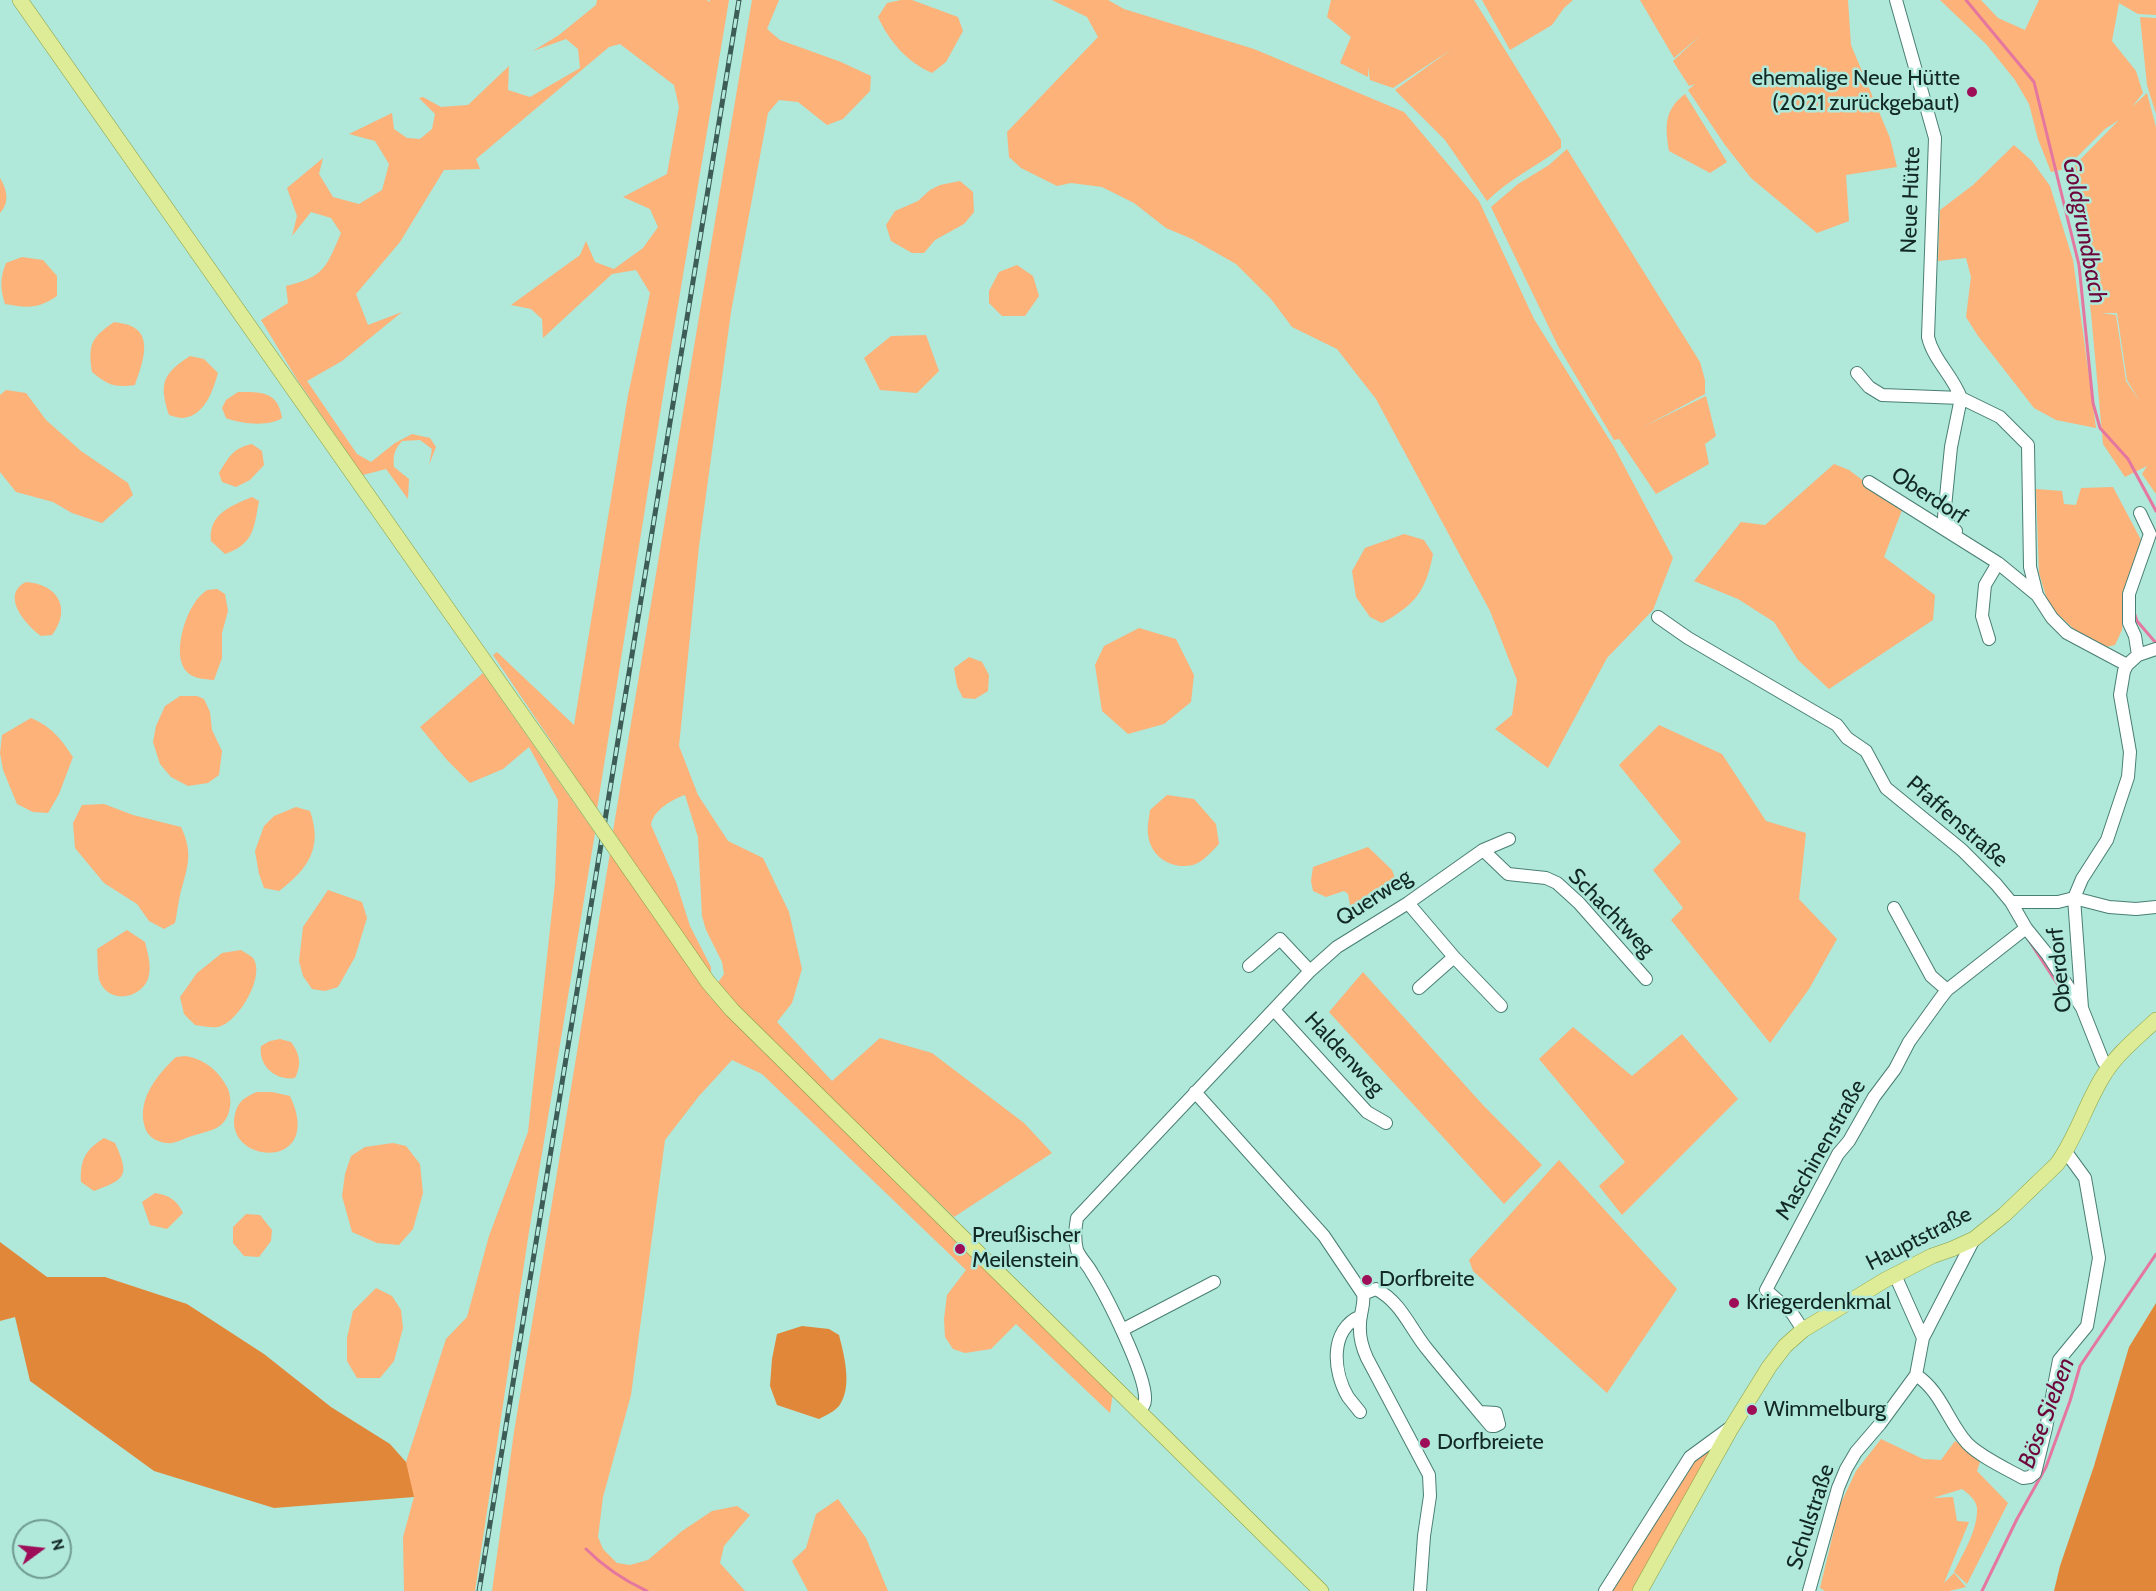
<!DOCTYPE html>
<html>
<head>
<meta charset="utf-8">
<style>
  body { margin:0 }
  #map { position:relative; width:2156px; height:1591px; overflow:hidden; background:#b0e8da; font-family:Cabin,sans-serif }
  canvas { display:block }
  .north { position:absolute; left:12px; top:1519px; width:60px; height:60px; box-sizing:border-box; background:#b0e8da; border:2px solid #709b91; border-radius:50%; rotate:75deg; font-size:16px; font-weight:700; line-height:24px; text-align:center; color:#112823 }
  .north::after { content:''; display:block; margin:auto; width:21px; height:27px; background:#9e0d58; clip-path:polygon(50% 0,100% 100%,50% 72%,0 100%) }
</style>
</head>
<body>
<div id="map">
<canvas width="2156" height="1591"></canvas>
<div class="north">N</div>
</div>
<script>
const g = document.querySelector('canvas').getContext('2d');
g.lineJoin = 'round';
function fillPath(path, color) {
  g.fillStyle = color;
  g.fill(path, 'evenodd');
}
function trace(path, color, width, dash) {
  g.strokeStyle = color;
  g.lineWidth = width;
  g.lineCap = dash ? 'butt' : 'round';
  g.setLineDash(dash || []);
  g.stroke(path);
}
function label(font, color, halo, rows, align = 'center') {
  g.font = font + ' Cabin,sans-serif';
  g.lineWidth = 5;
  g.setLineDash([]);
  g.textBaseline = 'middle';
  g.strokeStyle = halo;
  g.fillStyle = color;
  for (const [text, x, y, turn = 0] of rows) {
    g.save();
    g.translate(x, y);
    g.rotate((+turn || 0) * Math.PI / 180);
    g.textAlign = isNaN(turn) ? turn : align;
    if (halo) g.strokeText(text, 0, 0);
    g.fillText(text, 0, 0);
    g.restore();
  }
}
fillPath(new Path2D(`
  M597 0H707L709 2 710 0H729L667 371 597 809 493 655 497 652 574 725 628 395 650 293 636 270 612 274 543 338 542 319 531 309 511 305 580 255 586 241 595 262 614 269 643 248 658 227 650 209 623 197 667 174 679 107 674 85 620 44 609 47 476 159 480 169 444 170 400 242 356 294 368 325 402 312 342 361 307 381 357 454 371 462 395 443 412 434 430 438 436 447 429 465 432 449 420 440 402 441C394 450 393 456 394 467L409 479 408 499 386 469 363 475 298 381 261 320 288 303 286 286C324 277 326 268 341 233L331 218 311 212 292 236 297 216 287 188 323 158 319 174 333 197 359 204 382 190 389 164 375 141 349 134 392 113 394 129 407 138 420 139 432 129 435 114 419 98 423 97 441 107 468 105 509 66 508 90 530 97 580 68 578 49 566 39 533 51 559 35 596 5Z
  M752 0H779L767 29 780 40 841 62 871 76 870 91 843 119 827 125 798 102 779 100 768 113 731 312 699 546 679 746 698 795 728 841 763 858 789 912 802 969 792 1003 777 1022 832 1081 880 1038 932 1053 1024 1123 1052 1153 954 1217 780 1050 717 984 724 974 722 962 706 930 702 916 698 837 685 795C673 799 653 810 651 825L676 882 690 926 711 967V976L613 831Z
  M901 0H912L958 17 963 31 946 62 932 73C907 62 889 41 878 17L887 3Z
  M1052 0H1108L1124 9 1254 49 1404 112 1479 201 1534 319 1614 447 1673 558 1653 610 1607 658 1548 768 1495 729 1512 715 1517 680 1490 611 1376 399 1337 349 1292 327 1271 299 1236 264 1192 239 1166 228 1134 203 1102 187 1071 183 1057 186 1021 168 1009 157 1007 132 1098 37 1087 17Z
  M1331 0H1474L1561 140V148C1536 167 1510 178 1487 201L1445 140 1395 90 1452 49 1393 88 1370 80 1368 67V77L1340 63 1351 37 1327 17Z
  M1482 0H1573L1564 8 1552 25 1510 50Z
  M1640 0H1848L1851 45 1890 138 1897 167 1846 175 1849 221 1817 233 1751 178 1725 145 1688 90 1695 84 1689 86 1673 61 1701 35 1674 58Z
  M1940 0H1981L1998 18 2025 30 2039 0H2156V15L2138 14 2119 3 2112 41 2136 71 2143 93 2132 107 2147 93 2156 127V494L2142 474 2147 466 2125 477 2103 444 2091 313 2082 248 2067 173 2119 120 2105 129 2065 169 2051 172 2038 139 2029 104 2015 80 1986 44ZM2101 313H2117L2127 380 2140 402 2126 381 2116 315Z
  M2140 17 2156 18V114L2147 85Z
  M1685 94 1727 162 1710 173 1669 151C1665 126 1664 110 1685 94Z
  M2014 145 2032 161 2050 186 2073 260 2096 428 2056 420 2034 408 1978 336 1966 317 1971 277 1966 258 1938 261 1940 210 1973 185Z
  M1567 149 1700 362 1705 380V394L1643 427 1706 396 1716 436 1705 444 1709 464 1656 494 1619 439 1614 440 1558 346 1491 207 1518 184 1549 165Z
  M0 178C7 190 10 202 0 213Z
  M960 181 973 192 974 212 964 224 935 240 924 253H912L891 241 886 225 895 211 918 201 930 190 940 185Z
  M22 257 43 260 57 276V296C38 309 28 308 5 304 0 288 0 278 6 263Z
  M1017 265 1033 276 1039 296 1025 316H1002L989 303V291L999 272Z
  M114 322C120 323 128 324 133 327 154 338 140 369 135 385 114 388 108 385 92 372 88 344 91 338 114 322Z
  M926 335 939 371 917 393 880 390 864 358 891 336Z
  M190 356 204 359 218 373C213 390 205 416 183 418 179 418 173 416 169 415 159 384 162 374 190 356Z
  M6 390 26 393 46 420 81 451 128 483 133 495 102 523 72 513 53 502 16 492 0 472V395Z
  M238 392C261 392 278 391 282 418 269 427 241 424 226 418L222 408 226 400Z
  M252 444 262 451 264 465 250 480 236 487 222 482 219 473C229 457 233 448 252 444Z
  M1834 464 1849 470 1902 510 1884 557 1935 595 1933 620 1829 689 1798 660 1774 622 1738 599 1694 581 1741 522 1765 525Z
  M2113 487 2141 540 2125 597 2122 630 2115 645 2106 647 2076 631 2049 606 2039 573 2036 489 2062 491 2064 504 2076 505 2081 488Z
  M252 497 259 501C254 528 254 544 225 554L211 541C208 514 231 506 252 497Z
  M1404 534 1424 540 1433 554C1426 591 1415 605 1382 623L1370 617 1356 597 1352 571 1365 548Z
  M26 582C58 584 72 609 52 635L41 636C25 624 0 595 26 582Z
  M217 589 225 594 228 611 222 633V658L214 680C205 679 193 679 187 672 172 657 184 618 194 604 197 598 202 594 207 590Z
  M1139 628 1176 639 1194 675 1191 702 1164 724 1128 734 1102 711 1095 665 1104 646Z
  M969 657 982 662 989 675 988 691 975 699 963 698 957 686 954 668Z
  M483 673 595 833 528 1238 475 1591H404L403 1537 414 1497 394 1486 396 1475 406 1462 446 1339 467 1317 489 1236 528 1132 555 883 558 800 529 747 503 769 470 783 447 760 420 727Z
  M180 696H197L204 699 210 712 212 730 222 751 219 775 208 783 188 786 171 777 160 764 153 742 156 726 165 706Z
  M31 718C52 727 61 739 73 757L59 794 48 813 33 812 17 804 3 770 0 753 2 735Z
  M1659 725 1722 754 1766 821 1806 833 1799 899 1837 939 1809 989 1770 1043 1671 920 1683 908 1653 870 1681 842 1619 765Z
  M1167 795 1194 799 1216 824 1219 844C1212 851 1203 862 1193 865 1172 870 1150 857 1148 834 1147 827 1149 818 1150 810Z
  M104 804 133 815 181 827C194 854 187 868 180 895 178 904 177 914 175 923L164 929 149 921 137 904 104 883 75 848 73 823 82 805Z
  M296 807 310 811C323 848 308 869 279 891L264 888 259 874 255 851 264 826 274 816Z
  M1368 847 1392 870 1396 881 1389 892 1351 910 1348 894 1344 891 1326 897 1313 891 1311 881 1313 867Z
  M610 853 710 997 1113 1393 1110 1413 1016 1324 991 1349 965 1353 953 1349 945 1337 944 1319 947 1295 966 1270 762 1074 732 1060 699 1096 665 1140 631 1395 603 1497 598 1537 603 1549 617 1563 630 1565 648 1560 682 1531 712 1511 737 1506 750 1515 724 1546 720 1563 745 1591H492L514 1432Z
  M328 890 362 902 367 918 355 957 338 987 325 991 312 989 303 976 299 961 303 927Z
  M127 930 145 942C148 954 152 967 148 979 140 999 110 1004 100 982 97 974 98 958 97 949Z
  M241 950C244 952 250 955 253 958 266 976 238 1023 218 1027 212 1028 202 1026 195 1025L184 1014 180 997 197 973 222 953Z
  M1363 972 1482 1104 1542 1165 1504 1204 1329 1012Z
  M1573 1027 1632 1076 1682 1034 1738 1099 1622 1215 1599 1186 1625 1162 1539 1059Z
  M280 1039 291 1042C300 1054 302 1064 295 1078 276 1081 258 1066 261 1046L270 1041Z
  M186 1056C206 1060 219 1071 228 1089 230 1094 231 1101 230 1107 226 1131 209 1130 189 1137 183 1139 174 1144 167 1143 156 1142 146 1136 144 1124 138 1098 158 1074 176 1057Z
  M257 1092H272L290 1096C326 1172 223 1165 235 1114 238 1101 245 1097 257 1092Z
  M104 1138 115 1143C130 1176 126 1179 94 1191L81 1182C80 1160 85 1150 104 1138Z
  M393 1143 406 1146 420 1164 423 1193 413 1229 399 1245 377 1243 352 1232 342 1196 345 1174 351 1156 365 1147Z
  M1559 1160 1677 1289 1607 1393 1473 1271 1469 1260Z
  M155 1193C169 1195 177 1200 183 1213L167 1229 150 1225 142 1202Z
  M246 1214 260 1215 272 1230 271 1241 259 1257 244 1256 233 1243V1227Z
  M376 1288 392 1296 401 1310 403 1328 394 1361 380 1378H357L347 1361V1338L353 1311Z
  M1881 1439 1923 1459 1941 1460 1955 1441 1981 1459 1977 1471 2008 1503 1967 1584 1954 1572C1963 1553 1978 1530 1977 1508 1976 1500 1969 1494 1962 1489L1933 1498 1953 1497 1957 1521 1969 1522 1944 1583 1954 1573 1966 1587 1949 1591H1825L1820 1588 1840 1505 1856 1471Z
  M1718 1442 1634 1591H1610L1652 1529 1693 1458Z
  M838 1499 866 1538 888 1591H808L792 1561 806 1548 816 1514Z`), '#fcb279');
fillPath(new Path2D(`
  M0 1242 47 1277H105L187 1304 264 1354 331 1407 390 1444 406 1462 414 1497 274 1508 154 1471 30 1381 15 1317 0 1321Z
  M2156 1303V1591H2054L2060 1566 2094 1466 2129 1347Z
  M802 1326 829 1329 839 1335C844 1355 853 1387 839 1406 834 1412 826 1415 819 1419L777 1405 770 1386 772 1359 777 1334Z`), '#e18739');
trace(new Path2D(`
  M1966 0 2034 82 2079 265 2093 403 2100 428 2128 459 2156 511
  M2134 612 2137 621 2156 643
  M2028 939 2062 991
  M586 1549C605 1568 623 1580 647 1591
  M1982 1591 2017 1519 2046 1467 2070 1401 2080 1366 2156 1254`), '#e4769f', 3);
const minor = new Path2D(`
  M1896 0 1935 138 1928 337C1933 359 1953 376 1961 398
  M1857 373 1869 387 1882 395 1961 398 2000 417 2028 445 2030 567 2037 595
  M1869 482 1998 563 2037 595 2052 618 2067 633 2127 665
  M1956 531 1951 527 1944 517 1951 447 1961 398
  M1658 617 1688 638 1837 725 1847 738 1866 751 1886 788 1962 850 1996 884 2011 902 2026 928 2047 954 2082 1008
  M1989 639 1982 616 1985 585 1998 563
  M2138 655 2135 636 2129 623V594L2150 534 2140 513
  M1483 850 1508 874 1546 878 1557 883 1579 903 1646 979
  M2011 902H2058L2074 898 2109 907 2136 909 2156 907
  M1408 903 1454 957 1501 1006
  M1894 908 1931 976 1947 990
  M1249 966 1280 939 1310 971
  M1419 988 1454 957
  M1274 1010 1367 1112 1386 1123
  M2108 1068 2103 1061 2082 1008 2074 898 2082 879 2107 840 2128 777 2130 752 2120 695 2124 671 2127 665 2138 655 2156 649
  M1195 1092 1324 1236 1363 1294C1365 1304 1360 1313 1360 1324 1359 1337 1362 1347 1367 1358L1429 1475 1430 1496 1424 1536 1420 1591
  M1895 1275 1923 1338
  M1363 1294 1376 1289C1401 1302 1410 1328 1427 1349 1448 1375 1469 1400 1491 1426H1495L1499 1424 1496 1413 1480 1412
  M1122 1330 1214 1282
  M1803 1330 1792 1313 1766 1290 1838 1154 1849 1141 1874 1097 1895 1069 1909 1042 1940 999 1947 990 2026 928
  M1916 1375C1941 1391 1948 1422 1967 1443 1979 1456 2007 1469 2023 1478L2030 1477 2035 1473 2046 1428 2059 1360 2087 1326 2099 1258 2085 1178 2066 1152
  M1139 1411C1142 1408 1145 1405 1145 1400 1147 1376 1106 1295 1092 1273 1088 1265 1080 1258 1077 1250 1074 1239 1075 1229 1077 1218L1310 971 1337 947 1408 903 1483 850 1509 839
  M1360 1412C1356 1407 1352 1402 1348 1397 1333 1372 1329 1329 1361 1316
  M1605 1591 1690 1457 1731 1427
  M1809 1591 1838 1488 1846 1469 1856 1452 1880 1424 1916 1375 1923 1338 1974 1239`);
const major = new Path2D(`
  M20 0 577 793
  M631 871 708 982 732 1010 1321 1591
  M1640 1591 1730 1430 1769 1367 1785 1346 1803 1330 1885 1280 1932 1256 1952 1249 1974 1239 2004 1215 2057 1164C2076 1138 2085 1106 2102 1078 2115 1055 2137 1038 2156 1020`);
trace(minor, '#497f73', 14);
trace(major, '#889e41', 16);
trace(minor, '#fff', 12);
trace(major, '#deeb97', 15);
const rail = new Path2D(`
  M479 1591 739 0`);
trace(rail, '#3c5c55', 5);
trace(rail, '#b0e8da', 3, [9]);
const majorBridge = new Path2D(`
  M577 793 631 871`);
trace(majorBridge, '#889e41', 16, []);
trace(majorBridge, '#deeb97', 15);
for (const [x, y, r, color] of [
  [1972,92,6,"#9e0d58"],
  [960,1249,6,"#9e0d58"],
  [1367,1280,6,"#9e0d58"],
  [1734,1303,6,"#9e0d58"],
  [1752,1410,6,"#9e0d58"],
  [1425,1443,6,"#9e0d58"]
]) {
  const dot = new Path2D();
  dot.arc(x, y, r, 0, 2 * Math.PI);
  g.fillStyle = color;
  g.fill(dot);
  trace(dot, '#b0e8da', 2);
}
label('22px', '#112823', '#b0e8da', [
  ["ehemalige Neue Hütte",1960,79,"right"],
  ["(2021 zurückgebaut)",1960,104,"right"],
  ["Preußischer",972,1236],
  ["Meilenstein",972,1261],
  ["Dorfbreite",1379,1280],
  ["Kriegerdenkmal",1746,1303],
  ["Wimmelburg",1764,1410],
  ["Dorfbreiete",1437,1443]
], 'left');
label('22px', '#112823', '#b0e8da', [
  ["Neue Hütte",1911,200,-88],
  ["Oberdorf",1929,496,33],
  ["Pfaffenstraße",1957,822,41],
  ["Querweg",1374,898,-33],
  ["Schachtweg",1611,913,46],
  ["Oberdorf",2060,970,-96],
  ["Haldenweg",1344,1054,47],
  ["Maschinenstraße",1821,1150,-60],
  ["Hauptstraße",1919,1239,-27],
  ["Schulstraße",1811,1517,-72]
]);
label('italic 24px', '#6d063b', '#b0e8da', [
  ["Goldgrundbach",2084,231,79],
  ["Böse Sieben",2047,1413,-69]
]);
</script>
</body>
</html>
